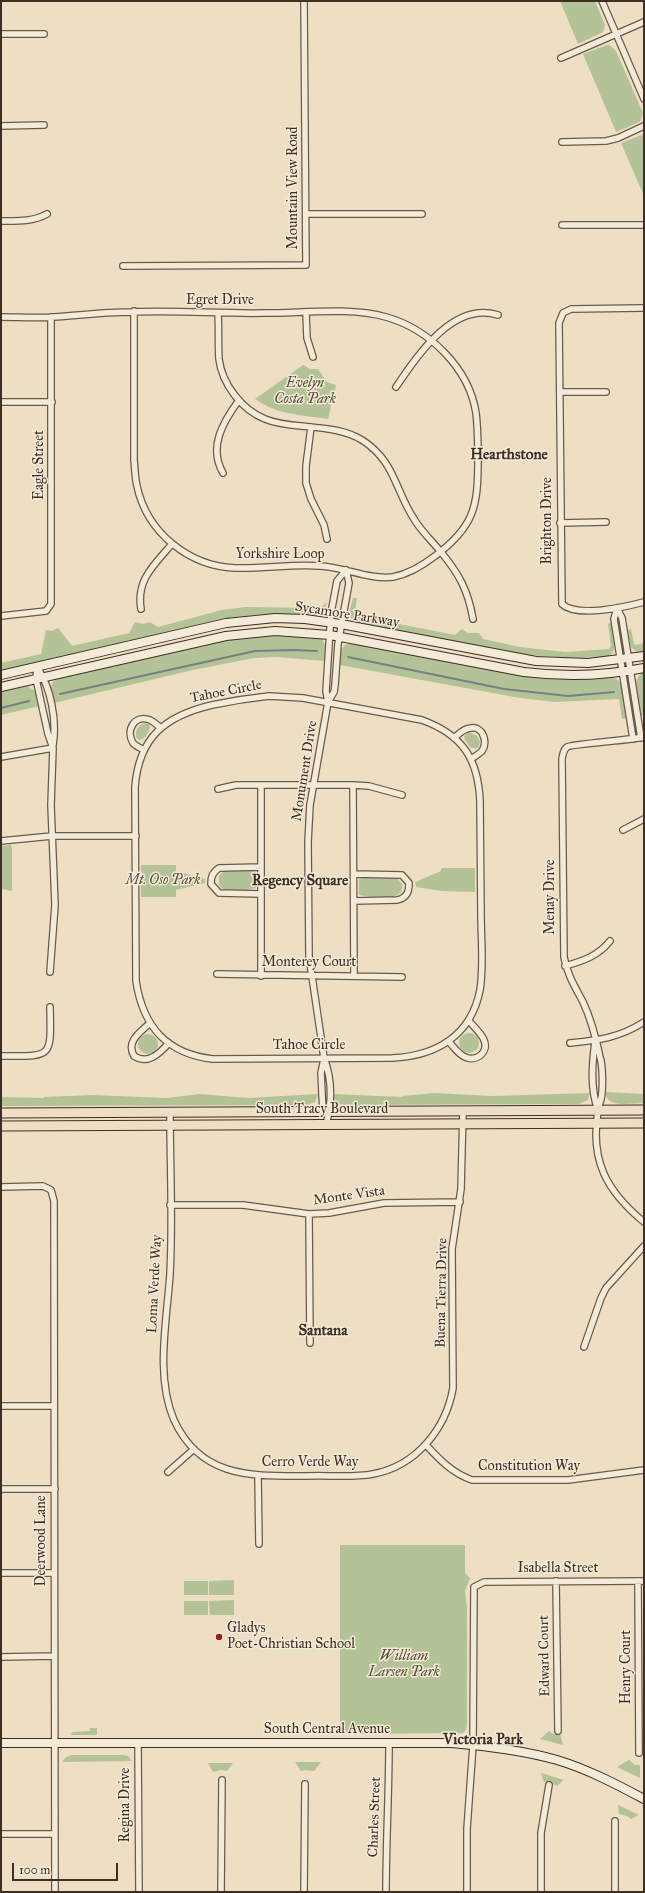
<!DOCTYPE html>
<html>
<head>
<meta charset="utf-8">
<style>
  body { margin:0 }
  #map { position:relative; width:645px; height:1893px; overflow:hidden; background:#eedec3; font-family:"IM FELL Great Primer",serif }
  canvas { display:block }
  .frame { position:absolute; inset:0; border:2px solid #3e2e24; pointer-events:none }
  .scale { position:absolute; left:12px; top:1863px; width:106px; height:18px; box-sizing:border-box; border:2px solid #3e2e24; border-top:0; padding-left:5px; font-size:12px; line-height:14px; white-space:nowrap; color:#3e2e24; -webkit-text-stroke:3px #f4ead8; paint-order:stroke }
</style>
</head>
<body>
<div id="map">
<canvas width="645" height="1893"></canvas>
<div class="frame"></div>
<div class="scale">100 m</div>
</div>
<script>
const g = document.querySelector('canvas').getContext('2d');
g.lineJoin = 'round';
function fillPath(path, color) {
  g.fillStyle = color;
  g.fill(path, 'evenodd');
}
function trace(path, color, width, dash) {
  g.strokeStyle = color;
  g.lineWidth = width;
  g.lineCap = dash ? 'butt' : 'round';
  g.setLineDash(dash || []);
  g.stroke(path);
}
function label(font, color, halo, rows, align = 'center') {
  g.font = font + ' "IM FELL Great Primer",serif';
  g.lineWidth = 3;
  g.setLineDash([]);
  g.textBaseline = 'middle';
  g.strokeStyle = halo;
  g.fillStyle = color;
  for (const [text, x, y, turn = 0] of rows) {
    g.save();
    g.translate(x, y);
    g.rotate((+turn || 0) * Math.PI / 180);
    g.textAlign = isNaN(turn) ? turn : align;
    if (halo) g.strokeText(text, 0, 0);
    g.fillText(text, 0, 0);
    g.restore();
  }
}
fillPath(new Path2D(`
  M560 1H595L605 25 603 32 578 44Z
  M607 45 611 46 616 51 643 113 640 122 616 132 583 54Z
  M644 134V196L621 143Z
  M303 365 310 369H318L327 382 336 385 328 419C302 415 277 415 255 399Z
  M353 598H357L355 611 358 616 455 635 462 629 468 633H479L483 639 520 647 565 652 609 649 611 646 608 624 611 623C613 634 620 653 606 657 522 662 439 639 357 623 346 618 351 607 353 598Z
  M327 602 324 612 317 616 261 614 228 618 1 670V663L41 654 46 630 52 631 58 628 72 646 129 633 135 622 143 624 150 622 158 627 222 610 245 607 320 608Z
  M631 629 634 644 636 645 644 643V651L637 652 631 647 628 630Z
  M278 635 322 639 326 647 325 661 277 657 254 658 193 670 54 703C52 694 47 684 57 679L229 639Z
  M352 643 521 676 561 679 612 677 618 680 621 684 626 718 622 719 619 699 555 702 520 698 340 665C340 655 339 644 352 643Z
  M644 672V715L641 716C639 703 629 678 644 672Z
  M27 686 35 691 39 706 1 715V692Z
  M146 723 150 725C150 731 145 740 139 740L136 737C135 730 139 724 146 723Z
  M469 732 477 736 480 742 478 748H471L465 740 464 736Z
  M11 845 12 849V891L1 889V846Z
  M141 865H176V871L205 879V883L176 890V897H141Z
  M441 868H475V892L442 891 416 887 415 882 441 871Z
  M249 870 256 873V888C246 890 226 896 219 885V876L224 871Z
  M366 877 397 878 402 884C406 903 370 897 359 895V879Z
  M459 1043a10 10 0 1 1 20 0a10 10 0 1 1-20 0Z
  M138 1044a10 10 0 1 1 20 0a10 10 0 1 1-20 0Z
  M605 1092 644 1094V1103C631 1103 607 1109 605 1092Z
  M435 1093 492 1096 590 1093 588 1100 579 1104 342 1105 335 1101 333 1094 403 1097V1096Z
  M200 1094 248 1098 318 1094 315 1102 307 1105 1 1106V1097L44 1098V1097L92 1095 167 1098Z
  M340 1545H465V1573L470 1578 465 1591 467 1606V1724L466 1730 463 1733 340 1734Z
  M234 1580V1595H209V1581Z
  M184 1581H208V1595H184Z
  M234 1600V1615H210L209 1601Z
  M184 1601H208V1615H184Z
  M90 1728H97V1735H71L72 1732 90 1731Z
  M549 1731 553 1734H560L563 1745 540 1739Z
  M72 1755H123L128 1756 132 1761 62 1762 66 1757Z
  M629 1760 635 1765H640V1778L617 1767Z
  M295 1762H321L314 1771 306 1770 301 1771Z
  M208 1763H233L227 1771 221 1770 213 1772Z
  M541 1773 564 1780 557 1786 549 1782H544Z
  M618 1805 639 1815 631 1819 627 1816 619 1814Z`), '#b4c297');
trace(new Path2D(`
  M348 657 504 689 568 696 614 692
  M60 694 255 651 293 650 317 651
  M1 708 29 701`), '#788180', 2);
const street = new Path2D(`
  M602 1 644 99
  M1 34H44
  M561 58 644 22
  M1 126 44 125
  M562 142 606 141 618 138 644 126
  M306 214H422
  M1 221C17 221 32 222 47 214
  M562 225H644
  M123 266 306 265 304 1
  M644 308 571 309 563 313 559 323 562 604C577 618 625 607 644 602
  M306 313 307 338 313 357
  M218 314C219 329 218 344 219 359 222 384 242 410 265 419 277 424 289 425 301 426 321 428 344 429 362 440 395 461 395 490 414 519 421 531 432 541 441 552 459 574 468 590 473 619
  M1 317C19 317 36 318 54 317 80 315 107 312 133 312 177 310 221 314 265 313 303 313 350 307 386 317 429 329 469 368 476 413 478 429 478 445 478 460 478 507 474 527 435 556 422 566 409 574 393 577 369 580 344 567 320 566 292 564 263 569 235 568 189 566 147 533 137 486 135 478 135 469 134 460V311
  M396 387C418 355 453 301 498 315
  M560 392H606
  M1 402H52
  M311 427 306 466V483L311 499 324 525 327 539
  M223 473C208 447 223 422 239 400
  M560 523 606 522
  M617 608 614 619 633 739
  M617 608 622 618 641 738
  M141 609C136 580 154 565 172 544
  M1 616 46 611 51 604V317
  M37 667 36 679 48 734 53 748 51 805 55 905 50 972
  M37 667C51 688 57 720 53 745
  M269 696 303 698 422 720C463 735 478 759 480 801 480 839 481 877 481 914 481 939 484 966 480 990 471 1036 436 1056 392 1058L213 1059C167 1054 143 1027 136 981L135 787C139 737 165 716 212 705 231 701 250 698 269 696Z
  M328 702 326 691 331 613 337 581 346 570
  M644 737C632 740 571 744 567 747 563 750 563 754 562 759L564 957C567 974 575 987 583 1002 591 1019 596 1038 600 1057 603 1066 603 1090 601 1099 600 1103 598 1107 598 1111 590 1160 606 1191 644 1222
  M454 738C459 734 464 728 471 728 483 726 488 742 482 751 479 754 474 757 471 759
  M144 750C141 748 135 746 133 743 125 730 135 714 150 720 154 722 157 725 161 728
  M1 757 53 748
  M261 785V976
  M353 785 354 975
  M218 789 236 785H353L369 786 402 795
  M623 830 644 819
  M1 841 52 836H136
  M261 867 219 868C212 873 211 877 211 884L219 893 261 894
  M354 874 402 875 409 883C409 892 407 898 397 900L354 901
  M565 966C583 961 598 956 610 941
  M217 974 402 977
  M149 1024C139 1033 126 1042 134 1056 148 1065 159 1054 169 1043
  M449 1042C454 1047 458 1054 465 1057 476 1062 489 1053 484 1040 481 1033 474 1027 469 1021
  M595 1042C592 1064 590 1089 598 1110
  M570 1043C599 1040 619 1038 644 1022
  M1 1056C53 1056 51 1059 50 1007
  M170 1112C170 1166 173 1220 170 1274 167 1320 155 1376 174 1420 201 1479 253 1476 307 1476 329 1475 352 1478 373 1474 416 1466 446 1429 453 1388L452 1249 461 1189 463 1111
  M323 1114 321 1073 324 1059
  M326 1125C332 1103 332 1079 324 1058L309 956 308 842 310 805 328 702 334 692 335 685 338 644 349 583 346 570
  M1 1187 43 1186 51 1190 54 1201 55 1892
  M170 1205H243L309 1214 329 1213 384 1203 460 1202
  M309 1214 310 1343
  M584 1347 601 1298 606 1288 644 1246
  M1 1406H54
  M426 1445C440 1460 452 1473 472 1480H568L644 1470
  M168 1472 194 1449
  M258 1476 259 1544
  M1 1489H55
  M1 1573H54
  M556 1581 558 1731
  M638 1581 639 1753
  M1 1657 54 1656
  M138 1743 139 1892
  M1 1834H55
  M221 1892 222 1780
  M304 1892 305 1784
  M386 1892C386 1842 389 1793 389 1743
  M467 1892V1829L473 1745 474 1587 484 1582 644 1581
  M541 1892V1833L549 1785
  M615 1892V1821`);
const secondary = new Path2D(`
  M1 675 226 623 275 618 305 619 341 624 536 661 588 663 644 656
  M1 687 226 636 275 631 330 635 524 672C565 677 604 676 644 668
  M1 1743H451C487 1746 522 1750 557 1760 587 1769 616 1784 644 1799`);
const primary = new Path2D(`
  M1 1113 644 1110
  M1 1126 644 1123`);
trace(street, '#6a5a4c', 8);
trace(secondary, '#3e2e24', 10);
trace(primary, '#3e2e24', 11);
trace(street, '#f4ead8', 5.5);
trace(secondary, '#f4ead8', 8);
trace(primary, '#eedec3', 9);
for (const [x, y, r, color] of [
  [219,1637,4,"#8f2418"]
]) {
  const dot = new Path2D();
  dot.arc(x, y, r, 0, 2 * Math.PI);
  g.fillStyle = color;
  g.fill(dot);
  trace(dot, '#f4ead8', 1.5);
}
label('14px', '#3e2e24', '#f4ead8', [
  ["Mountain View Road",294,188,-90],
  ["Egret Drive",220,301],
  ["Eagle Street",40,465,-90],
  ["Brighton Drive",548,521,-90],
  ["Yorkshire Loop",280,555],
  ["Sycamore Parkway",347,615,9],
  ["Tahoe Circle",226,692,-11],
  ["Monument Drive",305,771,-81],
  ["Menay Drive",551,897,-90],
  ["Monterey Court",309,963],
  ["Tahoe Circle",309,1046],
  ["South Tracy Boulevard",322,1110],
  ["Monte Vista",349,1196,-8],
  ["Loma Verde Way",155,1284,-87],
  ["Buena Tierra Drive",442,1293,-89],
  ["Cerro Verde Way",310,1463],
  ["Constitution Way",529,1467],
  ["Deerwood Lane",42,1541,-90],
  ["Isabella Street",558,1569],
  ["Edward Court",545,1656,-91],
  ["Henry Court",627,1667,-90],
  ["South Central Avenue",327,1730],
  ["Regina Drive",126,1805,-90],
  ["Charles Street",375,1817,-88]
]);
label('italic 14px', '#564c3b', '#f4ead8', [
  ["Evelyn",305,384],
  ["Costa Park",305,400],
  ["Mt. Oso Park",163,881],
  ["William",404,1657],
  ["Larsen Park",404,1673]
]);
label('14px', '#3e2e24', '#f4ead8', [
  ["Gladys",227,1629],
  ["Poet-Christian School",227,1645]
], 'left');
label('bold 15px', '#3e2e24', '#f4ead8', [
  ["Hearthstone",509,455],
  ["Regency Square",300,881],
  ["Santana",323,1331],
  ["Victoria Park",483,1740]
]);
</script>
</body>
</html>
